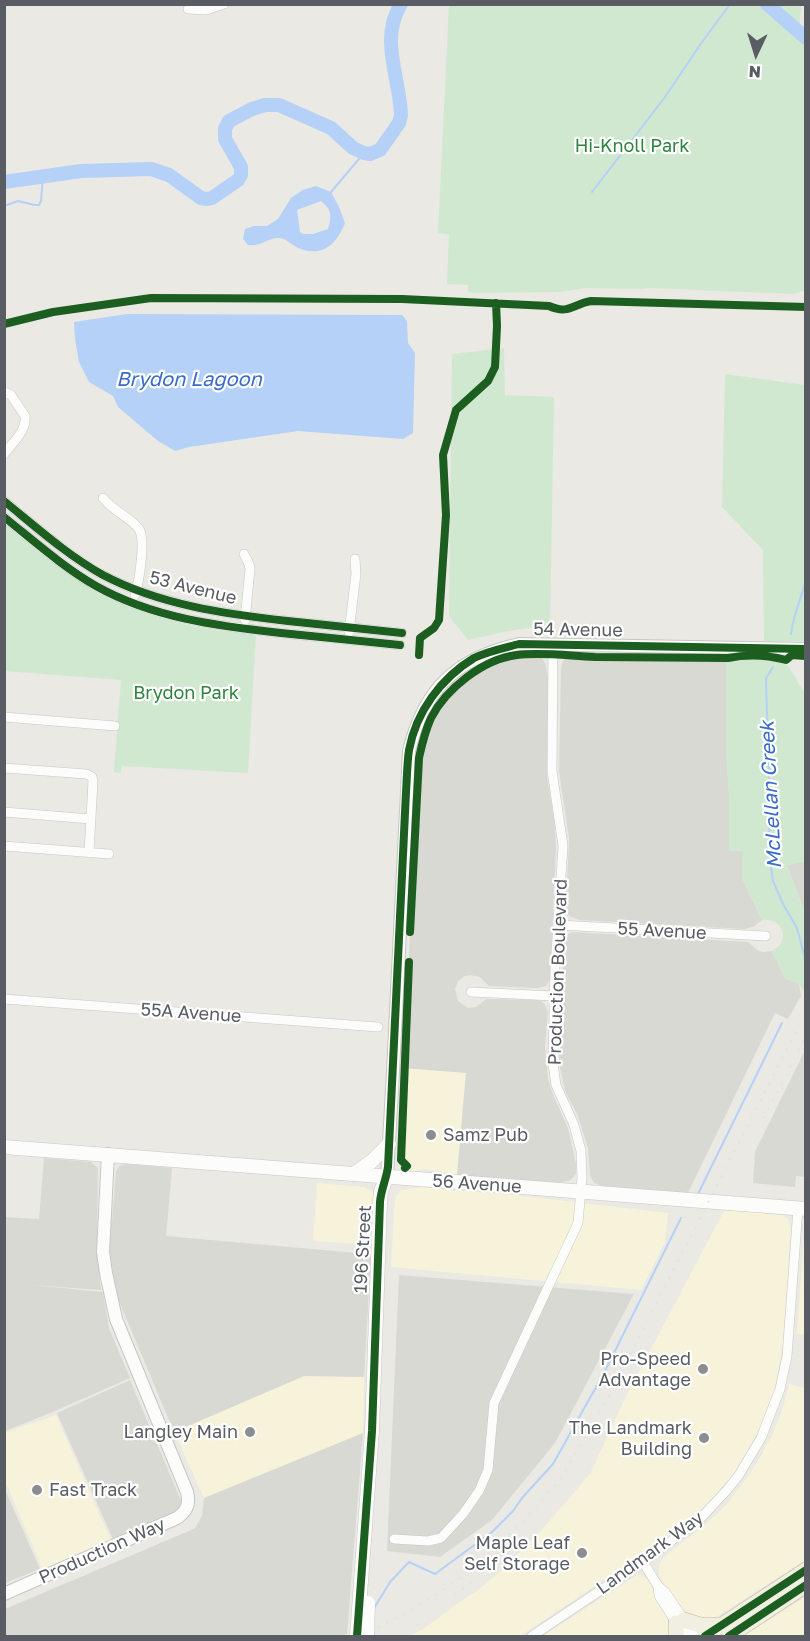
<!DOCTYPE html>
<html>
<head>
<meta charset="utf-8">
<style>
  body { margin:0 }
  #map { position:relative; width:810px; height:1641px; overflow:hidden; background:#eae9e3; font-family:"Golos Text",sans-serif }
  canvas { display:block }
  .frame { position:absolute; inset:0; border:6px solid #595c62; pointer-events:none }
  .north { position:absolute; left:726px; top:24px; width:60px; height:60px; -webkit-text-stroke:4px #fff; paint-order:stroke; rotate:184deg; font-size:16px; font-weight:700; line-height:24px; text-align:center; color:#595c62 }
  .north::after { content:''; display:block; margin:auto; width:21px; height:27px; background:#595c62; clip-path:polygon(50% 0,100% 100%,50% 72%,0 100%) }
</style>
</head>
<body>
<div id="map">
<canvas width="810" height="1641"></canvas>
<div class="frame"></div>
<div class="north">N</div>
</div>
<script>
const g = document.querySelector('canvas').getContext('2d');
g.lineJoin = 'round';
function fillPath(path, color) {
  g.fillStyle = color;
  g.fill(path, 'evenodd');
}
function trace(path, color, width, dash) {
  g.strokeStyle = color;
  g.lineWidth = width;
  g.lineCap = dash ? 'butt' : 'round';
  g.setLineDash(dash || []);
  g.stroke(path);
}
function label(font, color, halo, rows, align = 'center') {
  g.font = font + ' "Golos Text",sans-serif';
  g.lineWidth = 4.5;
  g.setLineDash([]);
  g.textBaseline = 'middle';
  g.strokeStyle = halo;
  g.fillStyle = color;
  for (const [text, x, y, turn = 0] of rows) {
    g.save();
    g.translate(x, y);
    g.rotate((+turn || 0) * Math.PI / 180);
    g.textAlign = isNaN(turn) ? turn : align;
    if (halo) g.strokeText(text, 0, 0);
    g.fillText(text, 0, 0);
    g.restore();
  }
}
fillPath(new Path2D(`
  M404 1068 466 1073 457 1175 446 1174 441 1171 422 1169 413 1172 407 1169 402 1163 398 1143 401 1136Z
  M317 1183 364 1187 372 1191 374 1196 372 1245 313 1241Z
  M420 1187 523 1196 668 1213 665 1243 641 1290 391 1267 395 1197 401 1190Z
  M725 1209 783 1215 789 1220 791 1228 783 1342 777 1377 771 1402 761 1427 734 1473 706 1506 676 1532 520 1636H409L423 1629 455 1606 444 1612 478 1590 507 1565 545 1526 590 1474 627 1394Z
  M805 1225 806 1334H797Z
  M304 1376 364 1377 363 1433 204 1498 174 1432Z
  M789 1384 805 1388V1560L715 1618 709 1620 693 1617 679 1606 659 1576V1565L665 1556 707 1523 728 1503 746 1479 759 1459 772 1435 782 1411Z
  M56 1415 111 1541 43 1570 5 1481 4 1433Z
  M637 1575H641L648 1580 671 1624 672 1636H543Z
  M805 1597V1636H743L769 1620Z`), '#f6f3da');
fillPath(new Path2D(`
  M586 650 595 651 599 653 727 655 726 747 729 793V850L742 851V878L762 920 753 927 744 929 580 920 571 917 566 912 569 838 559 771 561 671 562 663 566 657Z
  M531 651 538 653 541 656 545 663 548 676 547 777 554 819 556 846 550 979 546 986 537 988 489 986 480 977 470 975 465 976 458 981 455 989 458 1001 468 1008 476 1007 486 999H489L537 1000 541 1001 546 1006 548 1012 545 1047 548 1078 553 1095 568 1128 576 1164V1173L572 1179 568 1181 557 1183 457 1175 466 1073 404 1068 417 779 415 769 421 737 430 716 441 698 454 684 467 673 497 658Z
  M805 861V913L787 865Z
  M572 932 748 942 759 951 764 952 772 951 785 978 799 984 801 996 788 1019 775 1013 688 1193 603 1186 594 1183 590 1176 588 1148 578 1116 565 1091 559 1062 564 944 568 934Z
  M805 1050V1177L796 1176 795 1187 753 1183 755 1152Z
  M44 1158 91 1162 98 1168 97 1230 98 1264 101 1290 31 1285 103 1292 109 1328 130 1378 55 1411 5 1431 4 1217 39 1219Z
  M126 1164 172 1168 166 1236 368 1254 371 1255 364 1377 304 1376 174 1432 116 1294 108 1236 112 1221 116 1172 119 1166Z
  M399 1275 634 1294 555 1443 492 1520 440 1557 387 1551Z
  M130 1380 182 1503 179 1511 113 1539 57 1413Z
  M363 1433 347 1634 339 1636H5V1609L189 1531 195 1528 202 1516 204 1498Z
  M4 1487 40 1569 5 1583H4Z`), '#d9d9d3');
fillPath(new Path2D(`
  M449 5H801L799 34 806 40 805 290 794 294 649 288 644 289 587 288 559 292 476 293 468 292V285L447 284 449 234 438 233Z
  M504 348 505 395 554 397 550 625 508 631 468 640 449 616 452 354Z
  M725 374 805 385V641H764L763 550 722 507Z
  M5 524 50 560 141 611 187 625 214 630 256 635 248 773 122 766 121 773 114 772 121 680 5 671Z
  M741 658 774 659 780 661 789 667 805 694V861L787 865 805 913V993L799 984 785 978 772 951C792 941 783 917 762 920L742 878V851L729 850V793L726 748V663Z`), '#d0e8d0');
fillPath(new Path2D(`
  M316 186 331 192 339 207 345 223C337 243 324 257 301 249 294 247 287 239 280 238 268 237 261 247 248 245L243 239 245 229 254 226H267L278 219 291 198 303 190ZM321 201C332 210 332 216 328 229L313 234H303L300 232 297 210Z
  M127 314 402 315 407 321 408 343 415 353 413 433 403 439 298 431 189 447 175 451 158 441 118 407 113 396 89 382 79 362 75 339 74 322Z`), '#b5d1f7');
trace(new Path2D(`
  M331 192 364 153
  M592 192 665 97 700 45 730 4
  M4 206 18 201 35 205H39L41 201 43 176
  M791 634C793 616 801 598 806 580
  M773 667 766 678V682L770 804 769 839 771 868 773 881 783 904 797 928 804 955
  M698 1194 782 1023
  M373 1610 390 1582 409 1562 435 1574 492 1532 513 1511 522 1498 553 1464 605 1371 681 1218`), '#b5d1f7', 2);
trace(new Path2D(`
  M767 4 806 38
  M4 182 81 171 151 169 169 175 201 198 207 199 212 198 238 180 241 175V167L225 139V129L229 121 252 109 265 105H279L331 128 353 148 364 153 370 154 380 150 399 123 401 115C400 78 379 39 401 4`), '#b5d1f7', 14);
const minor = new Path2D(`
  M188 9 206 10 224 4
  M4 392 11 395 25 416C27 431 13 442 4 454
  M103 498C113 511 130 517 139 529 146 540 139 582 135 595
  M4 501C36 527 67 555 103 575 160 605 225 614 288 621 326 625 364 629 402 633
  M4 517C34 541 63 567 96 586 153 618 218 626 281 633 321 637 360 641 400 645
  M244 554 249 564 250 569 245 620
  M349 632 356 574 355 559
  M4 717 115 726
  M4 768 86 774 92 777 93 781 89 853
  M4 812 91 819
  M4 846 109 854
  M558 925 766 936
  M471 992 554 996
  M4 999 378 1027
  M394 1539 428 1541 441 1538 463 1514 479 1491 488 1470 494 1403 578 1223 582 1178 581 1151 574 1125 556 1085 553 1064 555 968 563 846 552 771 553 644
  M643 1562 658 1586 666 1593 695 1636
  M658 1586 659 1596 685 1636
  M532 1636 643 1562 699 1520 727 1490 739 1475 761 1438 780 1389 787 1356 798 1208`);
const tertiary = new Path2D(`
  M387 1177 393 1071 409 751C424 689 456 658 519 644L806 649
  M4 1594 177 1518C187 1511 190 1504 187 1492L116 1319 106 1273 103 1252 108 1154`);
const secondary = new Path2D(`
  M4 1147 806 1209
  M354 1174 372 1161 389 1144
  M357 1636 372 1431 380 1202 381 1191 387 1177`);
const trunk = new Path2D(`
  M684 1620 700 1625H724
  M676 1636V1623
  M705 1636 806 1570
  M729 1636 806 1585`);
trace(minor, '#c6c7c5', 10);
trace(tertiary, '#c6c7c5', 14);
trace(secondary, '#c6c6c6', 15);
trace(trunk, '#c1b990', 16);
trace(minor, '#fcfcfb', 9);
trace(tertiary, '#fcfcfb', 12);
trace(secondary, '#fcfcfb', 14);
trace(trunk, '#f0efe2', 15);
trace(new Path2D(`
  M764 1118 806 1036
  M455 1595 478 1578
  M361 1636 410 1611 438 1594 459 1579 491 1552 524 1521 561 1478 601 1411 806 1012`), '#e2e2e1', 2, [1.5, 8]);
const secondaryBridge = new Path2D(`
  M367 1636 368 1603`);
trace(secondaryBridge, '#c6c6c6', 15, []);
trace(secondaryBridge, '#fcfcfb', 14);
trace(new Path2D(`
  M4 324 53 312 151 298 402 299 549 306C569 315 573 304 591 301L806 307
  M4 501C36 527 67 555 103 575 160 605 225 614 288 621 326 625 364 629 402 633
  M4 517C34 541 63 567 96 586 153 618 218 626 281 633 321 637 360 641 400 645
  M419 655 420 638 434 628 439 620 446 515 443 455 456 410 488 381 495 367 497 326 496 303
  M410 932 419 758C422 744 425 731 431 718 446 689 483 659 517 655 543 652 569 656 595 657 639 657 683 658 728 658 747 654 767 655 786 660L792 655 805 656
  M405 1168 407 1166 401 1160 409 962
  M357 1636 372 1431 380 1202C381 1190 386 1180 388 1167L406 792C407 778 407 764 409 750 416 712 441 678 474 658 488 651 504 648 519 644L806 649
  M705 1636 806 1570
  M729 1636 806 1585`), '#1b5e20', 8);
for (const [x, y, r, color] of [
  [431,1135,6,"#8c8d8f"],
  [703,1369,6,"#8c8d8f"],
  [250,1432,6,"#8c8d8f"],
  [704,1438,6,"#8c8d8f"],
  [37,1490,6,"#8c8d8f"],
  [582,1553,6,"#8c8d8f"]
]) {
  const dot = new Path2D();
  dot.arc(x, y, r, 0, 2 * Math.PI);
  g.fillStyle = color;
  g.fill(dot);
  trace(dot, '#fff', 2);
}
label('18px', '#2e843f', '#fff', [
  ["Hi-Knoll Park",632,146],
  ["Brydon Park",186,693]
]);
label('18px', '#595c62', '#fff', [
  ["53 Avenue",193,588,14],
  ["54 Avenue",578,630,1],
  ["55 Avenue",662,931,3],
  ["Production Boulevard",558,972,-88],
  ["55A Avenue",191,1013,4],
  ["56 Avenue",477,1184,4],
  ["196 Street",363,1249,-87],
  ["Production Way",102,1551,-24],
  ["Landmark Way",650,1553,-36]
]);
label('18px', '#595c62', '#fff', [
  ["Samz Pub",443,1135,"left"],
  ["Pro-Speed",691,1359],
  ["Advantage",691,1380],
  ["The Landmark",692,1428],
  ["Building",692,1449],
  ["Langley Main",238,1432],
  ["Fast Track",49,1490,"left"],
  ["Maple Leaf",570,1543],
  ["Self Storage",570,1564]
], 'right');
label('italic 20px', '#3a6bc9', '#fff', [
  ["Brydon Lagoon",189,380],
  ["McLellan Creek",771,795,-93]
]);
</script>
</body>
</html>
